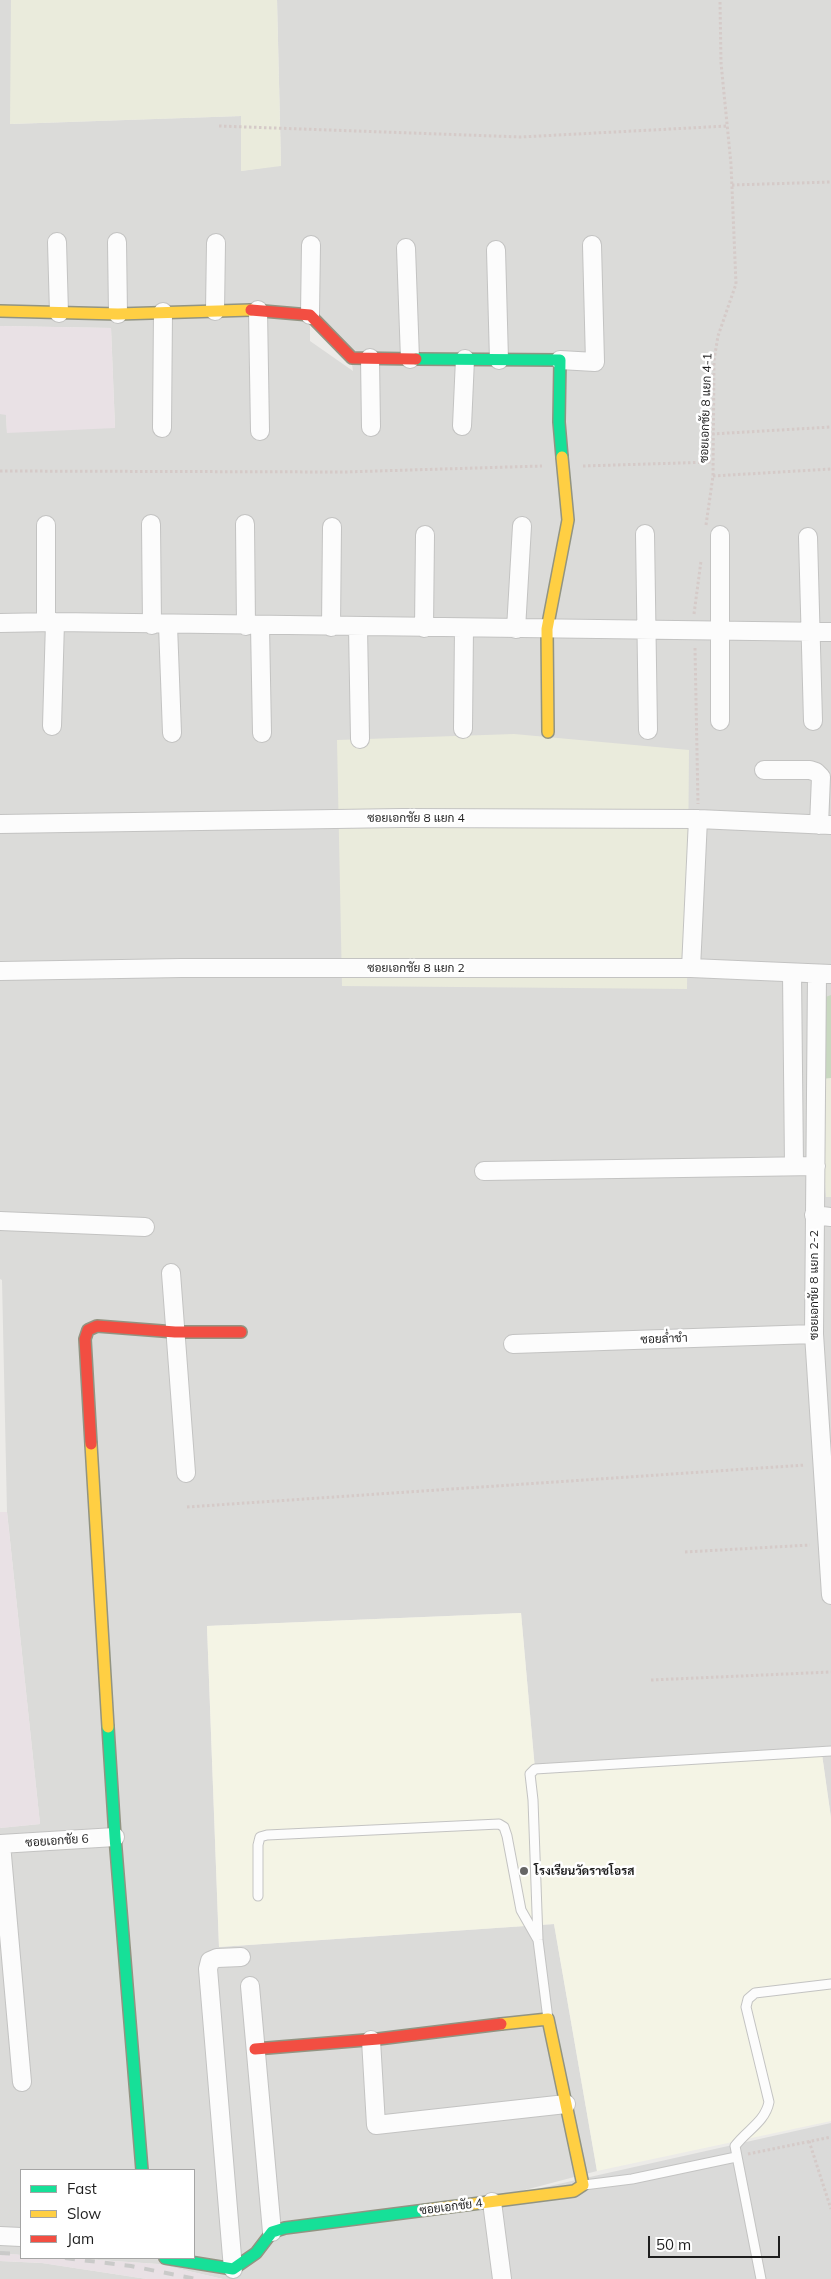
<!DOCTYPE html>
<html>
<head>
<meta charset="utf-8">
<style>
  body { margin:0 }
  #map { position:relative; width:831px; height:2279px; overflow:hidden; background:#ecebe8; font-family:Mulish,sans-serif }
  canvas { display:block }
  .legend { position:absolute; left:20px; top:2169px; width:175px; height:90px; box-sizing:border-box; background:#fff; border:1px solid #a5a5a5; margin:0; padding:6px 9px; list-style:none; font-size:15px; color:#1e1e1e }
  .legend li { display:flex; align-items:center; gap:10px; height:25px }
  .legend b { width:25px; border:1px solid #a5a5a5 }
  .scale { position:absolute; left:648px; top:2236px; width:132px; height:22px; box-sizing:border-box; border:2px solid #1e1e1e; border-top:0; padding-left:6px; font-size:15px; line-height:18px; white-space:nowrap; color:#1e1e1e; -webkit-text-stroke:4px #fff; paint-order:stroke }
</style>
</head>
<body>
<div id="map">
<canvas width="831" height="2279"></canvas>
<ul class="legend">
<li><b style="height:6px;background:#16e098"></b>Fast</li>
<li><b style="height:6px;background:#ffcf43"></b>Slow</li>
<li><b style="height:6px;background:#f24e42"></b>Jam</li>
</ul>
<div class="scale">50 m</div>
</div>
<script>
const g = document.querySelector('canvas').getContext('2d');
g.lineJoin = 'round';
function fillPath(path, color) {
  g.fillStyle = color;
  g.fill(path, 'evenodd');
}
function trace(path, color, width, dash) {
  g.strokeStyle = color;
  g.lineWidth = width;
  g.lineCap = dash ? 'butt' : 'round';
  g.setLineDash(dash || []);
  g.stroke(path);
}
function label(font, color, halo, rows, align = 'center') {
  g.font = font + ' Mulish,Sarabun,sans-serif';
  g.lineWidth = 5;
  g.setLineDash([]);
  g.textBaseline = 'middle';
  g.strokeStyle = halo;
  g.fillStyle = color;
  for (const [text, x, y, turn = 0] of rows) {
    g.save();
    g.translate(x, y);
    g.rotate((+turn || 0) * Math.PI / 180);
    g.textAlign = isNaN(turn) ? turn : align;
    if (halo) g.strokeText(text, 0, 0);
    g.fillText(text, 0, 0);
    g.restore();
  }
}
fillPath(new Path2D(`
  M0 0H11V124L241 116V171L281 165 277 0H831V1078L819 1080 826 1197H831V1818L821 1748 535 1770 521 1613 207 1626 219 1947 554 1924 597 2171 487 2200 497 2279H223L158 2264 69 2258H194V2170H21V2255L0 2253V1828L40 1824 7 1512 2 1280 0 1279V414H6L7 432 115 427 111 328 0 326ZM310 316 351 358 353 371 310 341Z
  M0 2261 42 2263 147 2279H0Z`), '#dbdbd9');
fillPath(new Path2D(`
  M0 326 111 328 115 428 7 433 6 415 0 414Z
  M0 1512H7L40 1824 0 1828Z
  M0 2253 21 2255V2258H69L158 2264 223 2279H147L42 2263 0 2261Z`), '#e9e1e5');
fillPath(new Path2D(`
  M521 1613 535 1770 821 1747 831 1818V2121L597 2171 554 1924 219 1947 207 1626Z`), '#f4f4e5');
fillPath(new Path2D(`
  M831 2123V2279H497L487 2200Z`), '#dadad9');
fillPath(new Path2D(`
  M11 0H277L281 166 241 171V116L10 124Z
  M514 734 689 750 687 989 342 986 337 740Z
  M831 1078V1197H826L819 1079Z`), '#eaebdc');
fillPath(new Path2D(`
  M831 995V1078L819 1079 823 998Z`), '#c8d8c0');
const lane = new Path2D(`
  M258 1896V1845L260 1837 267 1835 499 1824 504 1827 507 1836 521 1910 538 1940
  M548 2019 538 1940 533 1800 530 1774 535 1769 831 1751
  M584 2185 632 2179 736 2157
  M761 2279 735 2146C747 2130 765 2122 769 2102L746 2007 748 1999 755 1993 831 1984`);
const street = new Path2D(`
  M57 242 59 313
  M117 242 118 314
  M406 248 410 359
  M496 250 499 360
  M258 310 260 431
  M215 311 216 243
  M310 315 311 245
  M370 358 371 427
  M560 360 595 362 592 245
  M462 426 465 359
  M162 428 163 312
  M151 524 152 625
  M245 524 246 626
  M46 525V622
  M645 534 648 730
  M808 537 813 721
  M0 623 55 622 831 632
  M168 625 172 733
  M260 626 262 733
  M331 627 332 527
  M358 627 360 739
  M424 628 425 535
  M516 629 522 526
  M720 721V535
  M52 726 55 622
  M463 729 464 628
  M764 770H810L816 772 821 777 819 825
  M0 824 402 818 698 819 831 825
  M691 968 698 819
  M0 971 182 968H691L831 974
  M792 973 794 1166
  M817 974 814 1334 831 1595
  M484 1171 816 1166
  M814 1215 831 1217
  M0 1221 145 1227
  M171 1273 186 1473
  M513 1344 814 1334
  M0 1844 115 1837
  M1 1844 22 2082
  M250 1986 272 2232
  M371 2040 376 2125 566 2104
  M492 2202 502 2279
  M0 2236 21 2237
  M233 2269 208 1969 210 1961 217 1958 241 1957`);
const fast = new Path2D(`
  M416 359 560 360 559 422 562 457
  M108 1727 115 1837 142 2170
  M165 2258 233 2269 256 2253 272 2232 285 2228 426 2210`);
const slow = new Path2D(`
  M0 311 118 314 251 310
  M548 732 547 629 568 520 562 457
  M91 1444 108 1727
  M426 2210 574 2191 583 2185 548 2019 501 2024`);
const jam = new Path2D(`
  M251 310 310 315 352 358 416 359
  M91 1444 85 1339 88 1330 97 1326 175 1332H241
  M255 2049 378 2039 501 2024`);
trace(lane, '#c3c3c2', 11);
trace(street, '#c3c3c2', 20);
trace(fast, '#929482', 14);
trace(slow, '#929482', 14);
trace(jam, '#929482', 14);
trace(new Path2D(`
  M219 126 521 137 727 126
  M732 185 831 182
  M712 434 831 427
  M583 466 713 462
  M0 471 344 472 542 466
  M713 476 831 469
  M706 525 713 476 714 360 718 336 736 284 731 164 721 63 720 0
  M694 614 701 561
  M695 648 698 804
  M187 1507 805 1465
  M685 1552 810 1545
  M651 1680 831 1672
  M809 2141 831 2209
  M748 2154 831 2137`), '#d5cac8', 3, [2.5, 2.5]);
trace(lane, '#fcfcfc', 9);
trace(street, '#fcfcfc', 18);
trace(fast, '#16e098', 11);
trace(slow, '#ffcf43', 11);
trace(jam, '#f24e42', 11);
trace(new Path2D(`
  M0 2253 21 2254
  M65 2258 131 2266 196 2279`), '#cacac9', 4, [10, 10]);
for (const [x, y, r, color] of [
  [524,1871,5,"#666665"]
]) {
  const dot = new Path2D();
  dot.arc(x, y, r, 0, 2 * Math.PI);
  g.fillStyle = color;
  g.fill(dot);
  trace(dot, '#fff', 2);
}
label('12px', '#1e1e1e', '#fff', [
  ["ซอยเอกชัย 8 แยก 4-1",706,408,-88],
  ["ซอยเอกชัย 8 แยก 4",416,818],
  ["ซอยเอกชัย 8 แยก 2",416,968],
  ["ซอยเอกชัย 8 แยก 2-2",814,1285,-90],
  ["ซอยล่ำชำ",664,1339,-2],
  ["ซอยเอกชัย 6",57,1841,-4],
  ["ซอยเอกชัย 4",451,2207,-7]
]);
label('bold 12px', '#1e1e1e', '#fff', [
  ["โรงเรียนวัดราชโอรส",534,1871]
], 'left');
</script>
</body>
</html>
